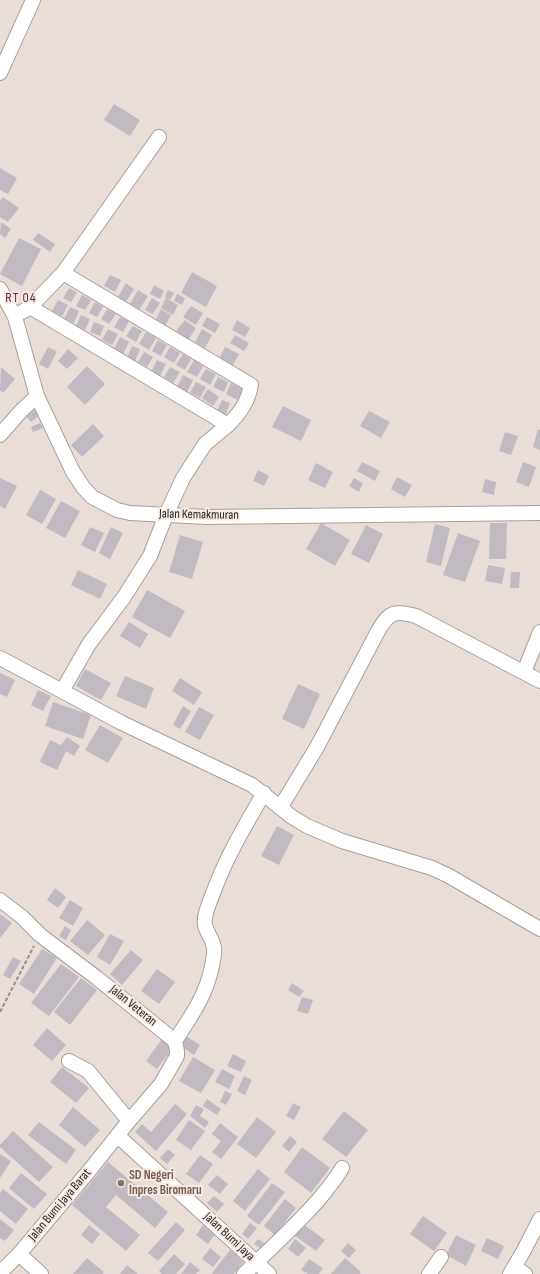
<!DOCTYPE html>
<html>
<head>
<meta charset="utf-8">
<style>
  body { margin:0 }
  canvas { display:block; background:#e8ded7 }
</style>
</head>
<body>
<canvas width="540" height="1274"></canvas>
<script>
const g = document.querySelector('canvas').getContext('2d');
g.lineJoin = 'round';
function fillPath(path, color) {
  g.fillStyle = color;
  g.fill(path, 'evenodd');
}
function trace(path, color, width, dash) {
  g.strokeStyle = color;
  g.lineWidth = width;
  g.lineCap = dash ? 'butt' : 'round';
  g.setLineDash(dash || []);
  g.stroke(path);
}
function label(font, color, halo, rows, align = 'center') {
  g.font = font + ' "Sofia Sans Condensed",sans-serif';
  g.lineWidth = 4;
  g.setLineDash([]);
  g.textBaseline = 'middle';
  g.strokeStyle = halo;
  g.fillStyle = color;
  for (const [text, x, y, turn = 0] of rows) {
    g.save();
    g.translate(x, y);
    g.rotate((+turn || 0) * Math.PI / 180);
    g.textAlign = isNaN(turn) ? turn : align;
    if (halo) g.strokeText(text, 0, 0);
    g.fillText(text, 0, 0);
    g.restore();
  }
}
fillPath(new Path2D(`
  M114 104 140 120 130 136 104 120Z
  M0 168 17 178 8 194 0 190Z
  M3 197 19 208 8 222 0 217V201Z
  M1 222 11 229 5 238 0 234Z
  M38 233 55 244 50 252 33 240Z
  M19 238 41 249 22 286 0 274Z
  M192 272 217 286 206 307 181 293Z
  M110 275 121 280 115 292 104 286Z
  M126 283 134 289 126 302 118 297Z
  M154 285 164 291 160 299 150 294Z
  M69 288 77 292 71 302 63 298Z
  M138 290 148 296 139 310 130 304Z
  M168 290 174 293 170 300 165 297Z
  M177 294 185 298 182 305 174 301Z
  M82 295 91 300 85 310 76 306Z
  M152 298 160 303 153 314 145 310Z
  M166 298 178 305 173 315 161 308Z
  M58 300 68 305 62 316 52 311Z
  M95 302 103 307 97 317 89 313Z
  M191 306 203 313 196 325 183 317Z
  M70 307 79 311 74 323 64 319Z
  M107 309 116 314 109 324 101 319Z
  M161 309 171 315 165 326 155 321Z
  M81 315 90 319 85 330 76 326Z
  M120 317 129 321 123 332 114 327Z
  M207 317 220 324 215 333 202 326Z
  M185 320 196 328 188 340 176 331Z
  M237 320 250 328 245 337 232 330Z
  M94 322 104 326 100 336 90 332Z
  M133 326 142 331 136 342 126 336Z
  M108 329 118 334 112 345 102 340Z
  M202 329 212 335 205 348 195 342Z
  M146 332 156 338 149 350 139 344Z
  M235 335 249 343 244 351 230 343Z
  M120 337 129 342 123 354 114 349Z
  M158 340 167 345 161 356 152 351Z
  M132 346 140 349 135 361 127 358Z
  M48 347 57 351 48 369 39 364Z
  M170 347 180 353 174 363 164 357Z
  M225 347 239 354 233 365 219 359Z
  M68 349 78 358 67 369 58 361Z
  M144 352 153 357 147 367 138 362Z
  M183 354 191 359 185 370 176 365Z
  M157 360 166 364 160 376 151 372Z
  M194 360 203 366 197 377 187 372Z
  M87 366 105 384 85 405 67 387Z
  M1 367 15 379 3 393 0 390Z
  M170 367 180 372 173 383 164 377Z
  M206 369 216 374 210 385 200 379Z
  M183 375 193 380 187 392 177 387Z
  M218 377 228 382 224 392 213 387Z
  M196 382 206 387 200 398 190 393Z
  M231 383 243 389 237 400 226 394Z
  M208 389 219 397 213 406 202 398Z
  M222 400 230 403 226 415 217 411Z
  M283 406 311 420 301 441 272 427Z
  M35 410 39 416 31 422 26 416Z
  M369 411 390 422 381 438 360 426Z
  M40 423 43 428 33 432 31 427Z
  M93 424 104 436 82 457 71 445Z
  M538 429 540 430V450L533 447Z
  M505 432 518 436 511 455 499 451Z
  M362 462 380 471 375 481 357 471Z
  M523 462 536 467 529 487 516 482Z
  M316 463 333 472 325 488 308 480Z
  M258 470 269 476 264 486 253 481Z
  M397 477 412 485 405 497 391 489Z
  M0 478 17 486 5 509 0 506Z
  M354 478 363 483 359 492 349 486Z
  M485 479 496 482 494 495 482 492Z
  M40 490 56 499 42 524 26 515Z
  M61 501 80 511 65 538 46 528Z
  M321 523 350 540 335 566 306 549Z
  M490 523H507L506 559H489Z
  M435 524 450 528 441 566 426 562Z
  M366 525 383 534 369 563 351 554Z
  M90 527 104 533 95 552 81 545Z
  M111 527 123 533 110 559 99 553Z
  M458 533 480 541 465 582 443 575Z
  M180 535 203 542 192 579 169 572Z
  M488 565 505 568 502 584 485 581Z
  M78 570 107 584 100 599 71 585Z
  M511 572H520L519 588H510Z
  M147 590 185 611 170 638 132 617Z
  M129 622 148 634 140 648 120 636Z
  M85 669 111 683 101 700 76 686Z
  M0 673 15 680 7 697 0 694Z
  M125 676 154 688 146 709 116 696Z
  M180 678 202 692 194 705 172 691Z
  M298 684 320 694 304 729 282 719Z
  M38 690 51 696 43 711 31 705Z
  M53 702 91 715 83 739 45 726Z
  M183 706 191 711 180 729 173 725Z
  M199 707 214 715 200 740 185 732Z
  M100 725 123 738 108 763 85 750Z
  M67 737 80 746 74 756 66 751 57 770 40 762 50 740 61 745Z
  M277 826 294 835 279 865 261 856Z
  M55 888 66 897 58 908 47 900Z
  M70 900 83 908 73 926 59 918Z
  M0 914 12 923 0 938Z
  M87 920 105 935 88 955 70 941Z
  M65 926 71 930 66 940 59 936Z
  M110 934 124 941 110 965 97 957Z
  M42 949 57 958 34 994 19 984Z
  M131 950 143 960 122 985 110 974Z
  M13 957 21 961 10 979 3 975Z
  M61 964 79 977 49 1016 31 1003Z
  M157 969 175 982 159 1004 141 991Z
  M81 978 97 990 70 1025 54 1012Z
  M292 983 304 991 299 997 288 990Z
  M302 997 313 1000 308 1014 297 1011Z
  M47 1028 66 1045 52 1061 33 1045Z
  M186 1036 200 1045 194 1055 180 1046Z
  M162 1039 173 1048 157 1069 146 1061Z
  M233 1054 246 1061 241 1072 227 1066Z
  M193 1057 215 1070 201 1093 179 1081Z
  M62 1067 89 1088 76 1103 50 1082Z
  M222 1069 235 1076 229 1089 215 1082Z
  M244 1076 252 1080 245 1095 237 1091Z
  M225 1091 232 1094 226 1105 220 1102Z
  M207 1099 221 1109 217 1115 203 1106Z
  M293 1103 301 1107 294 1120 286 1116Z
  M175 1104 187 1114 156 1151 135 1132 142 1124 151 1132Z
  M196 1105 204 1109 200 1116 209 1122 205 1128 190 1116Z
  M73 1107 100 1130 85 1147 59 1125Z
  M344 1111 368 1130 346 1157 322 1139Z
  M257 1117 276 1132 256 1158 237 1144Z
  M189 1120 205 1131 191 1150 176 1140Z
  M39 1122 76 1150 66 1164 28 1135Z
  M220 1123 238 1137 221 1159 212 1152 221 1141 212 1134Z
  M13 1131 53 1167 39 1182 0 1147V1145Z
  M290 1136 297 1142 289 1152 282 1146Z
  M302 1147 330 1168 311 1193 284 1172Z
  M168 1149 175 1155 167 1164 160 1158Z
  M0 1154 11 1161 0 1178Z
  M200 1155 213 1164 199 1183 186 1174Z
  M108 1162 168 1212 155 1228 116 1195 106 1207 140 1235 126 1251 72 1205Z
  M258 1169 270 1179 245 1211 233 1201Z
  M21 1173 47 1194 34 1209 9 1188Z
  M217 1175 228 1184 220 1194 208 1185Z
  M272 1183 285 1192 259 1225 247 1216Z
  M3 1189 28 1209 16 1224 0 1211V1193Z
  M214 1196 224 1204 217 1212 207 1203Z
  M285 1199 296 1208 275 1235 264 1226Z
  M423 1216 447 1233 434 1251 410 1234Z
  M0 1219 14 1230 5 1241 0 1238Z
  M176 1222 185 1230 158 1261 148 1253Z
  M250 1223 257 1228 248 1239 242 1234Z
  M303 1224 325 1240 316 1251 294 1235Z
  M89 1225 100 1234 92 1244 81 1235Z
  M203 1225 215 1234 208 1244 196 1235Z
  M456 1235 476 1245 466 1266 446 1255Z
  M487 1238 504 1246 498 1259 481 1251Z
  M258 1239 267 1245 263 1250 254 1244Z
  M295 1239 306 1248 298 1257 288 1249Z
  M348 1243 356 1250 349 1258 341 1251Z
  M210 1248 221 1257 213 1267 202 1259Z
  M230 1250 244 1261 234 1274H213L212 1273Z
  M174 1254 185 1264 176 1274H162L159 1271Z
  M87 1258 104 1272 103 1274H73Z
  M345 1258 361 1272 360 1274H331Z
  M309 1259 323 1268 319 1274H308L301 1270Z
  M190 1262 200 1270 196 1274H181Z
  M127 1265 138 1274H120Z`), '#c2bac2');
const minor = new Path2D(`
  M0 73 33 0
  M63 273 251 385C248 402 240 413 228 425
  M0 289 15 317 37 396 73 472 83 487 92 497 117 510 130 513 207 517 540 513
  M30 307 228 425 205 444 183 478 166 515 150 556 124 597 89 644 62 691
  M22 312 30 307 63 273 159 137
  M0 435 21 411 37 396
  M0 658 122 723 252 785 292 817 307 826 342 841 432 868 449 876 540 929
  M524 672 540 632
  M280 808 317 747 378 631C389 612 394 610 416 616L540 681
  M0 900 22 917 40 935 97 978 175 1041 177 1051V1056L161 1084 129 1121 89 1171 19 1254 0 1273
  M175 1041C191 1016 206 996 212 966 213 960 215 954 214 948 212 934 201 930 206 913 208 905 212 896 215 888 228 854 246 824 264 793
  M69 1061 88 1071 129 1121
  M118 1136 269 1274
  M19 1254 41 1274
  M515 1267 525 1274
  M244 1274C270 1249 297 1225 320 1198 328 1188 336 1179 342 1168
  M429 1274 441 1257
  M510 1274 523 1252 540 1219`);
trace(minor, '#a89f99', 16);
trace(new Path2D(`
  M0 1012 34 946`), '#97908b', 2, [4, 2]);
trace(minor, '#fff', 14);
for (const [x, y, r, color] of [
  [121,1183,4,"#8d6e63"]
]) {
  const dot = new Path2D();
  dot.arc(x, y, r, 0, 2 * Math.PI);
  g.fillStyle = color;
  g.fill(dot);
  trace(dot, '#f5ebe4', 1.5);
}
label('13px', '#262320', '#f5ebe4', [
  ["Jalan Kemakmuran",199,515,1],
  ["Jalan Veteran",133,1006,39],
  ["Jalan Bumi Jaya Barat",60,1205,-50],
  ["Jalan Bumi Jaya",229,1237,43]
]);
label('bold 13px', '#785e54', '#f5ebe4', [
  ["SD Negeri",129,1176],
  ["Inpres Biromaru",129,1191]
], 'left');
g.letterSpacing = '1px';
label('14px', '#662749', '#f5ebe4', [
  ["RT 04",21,298]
]);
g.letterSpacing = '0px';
</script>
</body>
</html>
